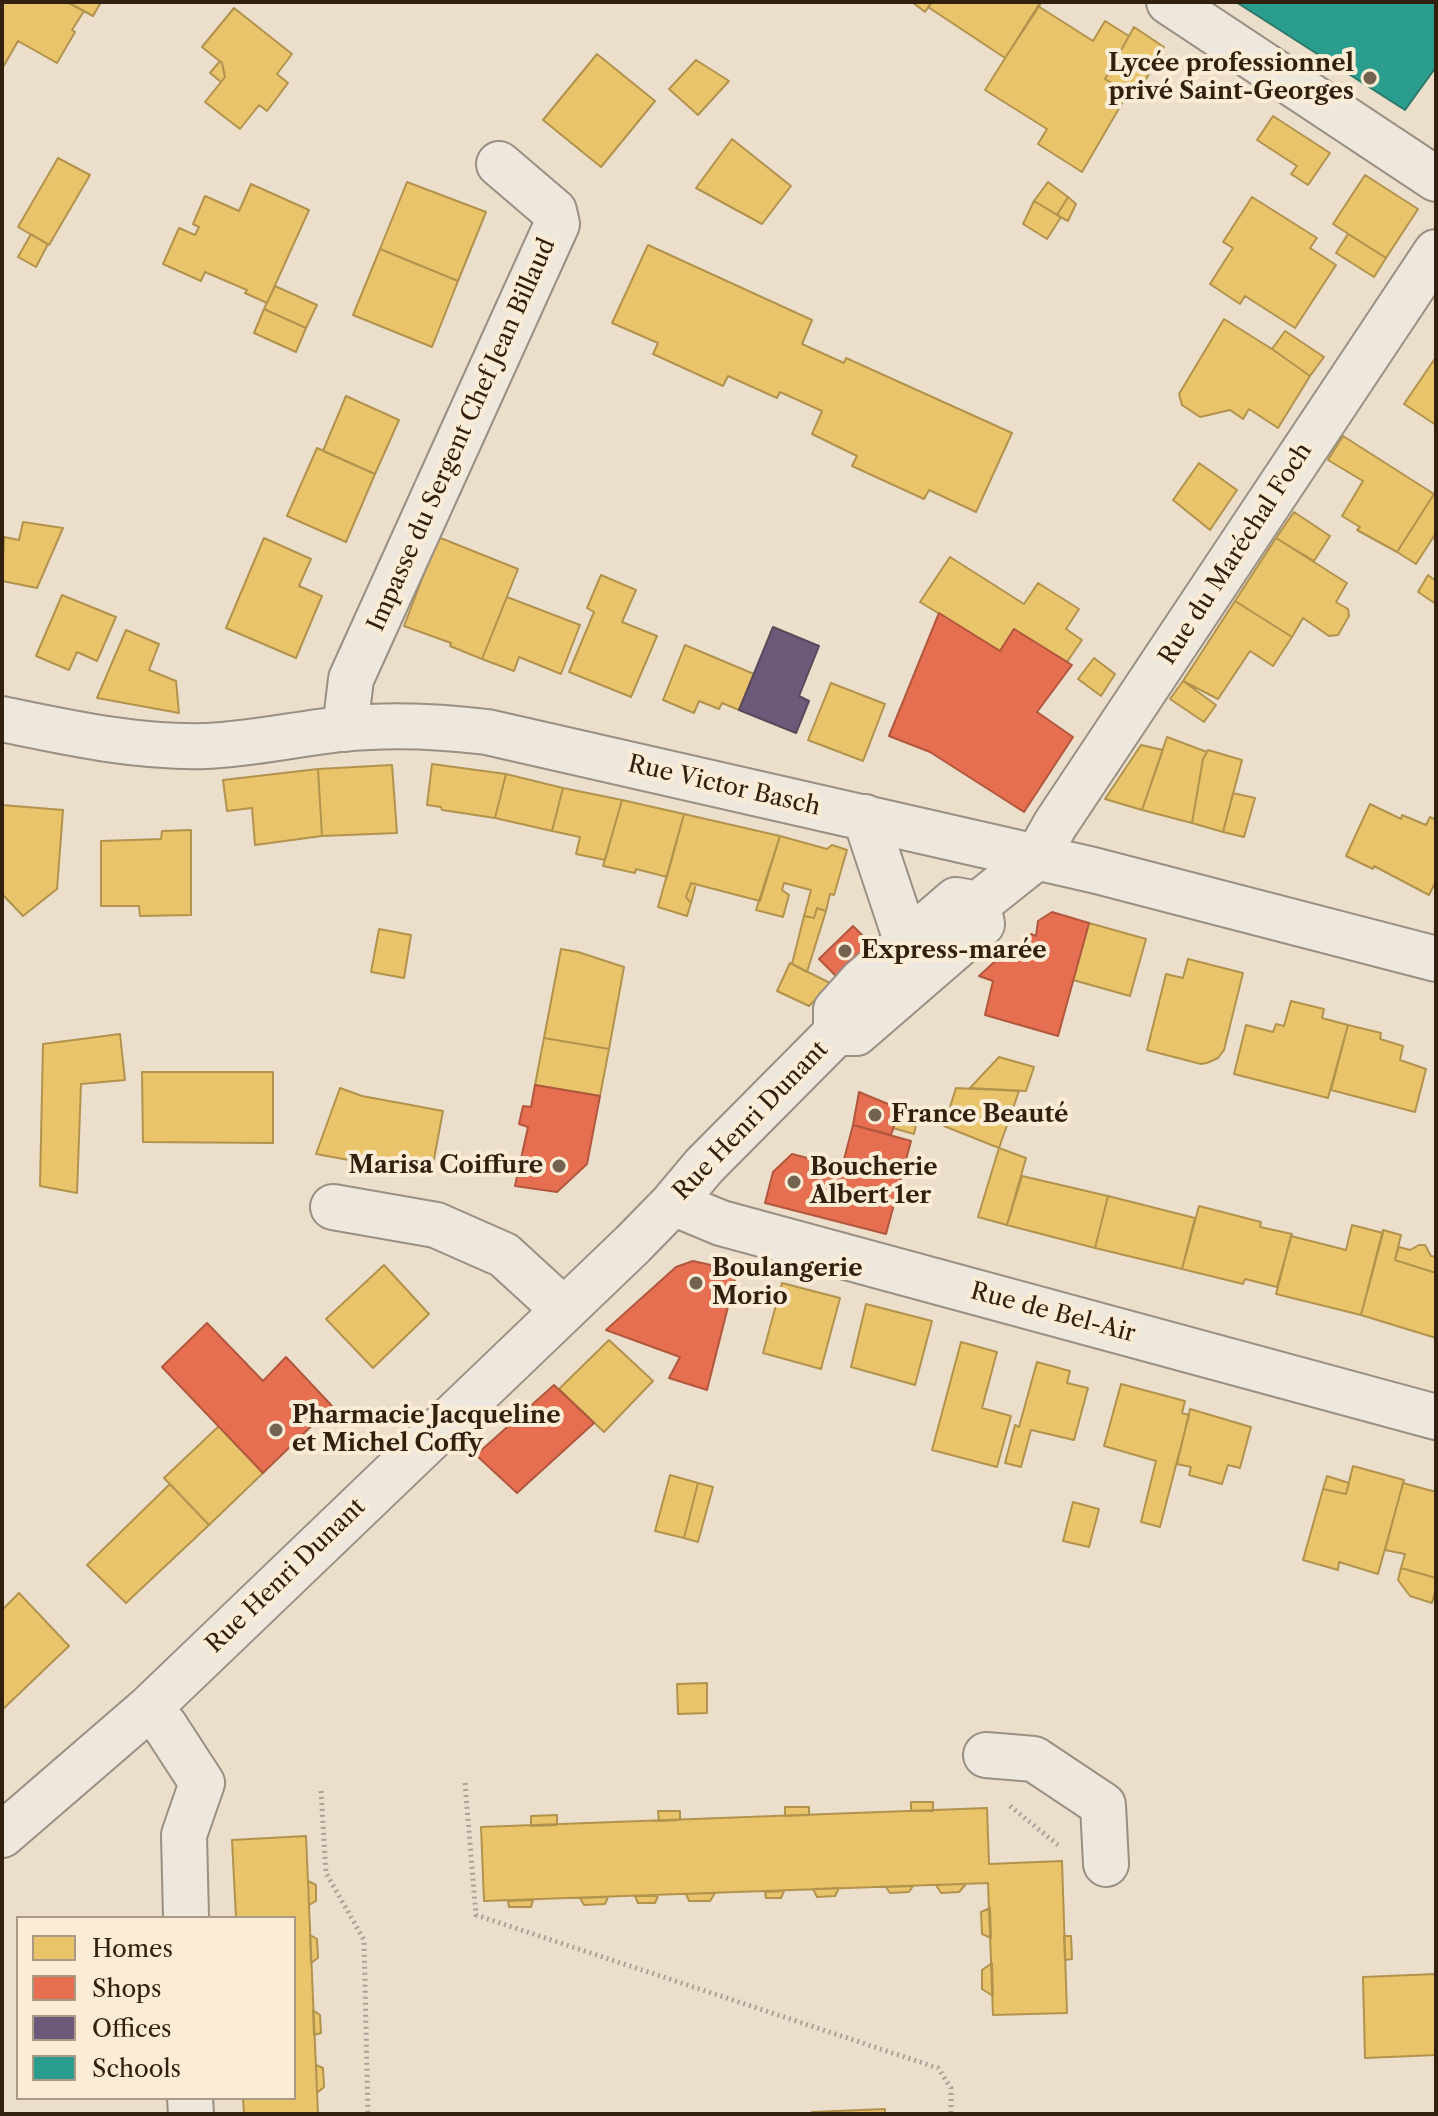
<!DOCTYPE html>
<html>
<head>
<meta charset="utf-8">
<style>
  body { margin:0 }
  #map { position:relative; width:1438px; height:2116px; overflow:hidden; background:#ebdecb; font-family:"Libre Caslon Text",serif }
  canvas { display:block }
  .frame { position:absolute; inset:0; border:4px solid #32200e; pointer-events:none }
  .legend { position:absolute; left:16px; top:1916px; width:280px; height:184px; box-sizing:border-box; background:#faecd5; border:2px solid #aa9a85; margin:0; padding:10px 14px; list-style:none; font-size:24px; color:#32200e }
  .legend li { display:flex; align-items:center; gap:16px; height:40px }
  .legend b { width:40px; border:2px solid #aa9a85 }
</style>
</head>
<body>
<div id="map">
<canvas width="1438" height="2116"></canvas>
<div class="frame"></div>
<ul class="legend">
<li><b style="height:22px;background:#e9c46a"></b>Homes</li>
<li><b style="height:22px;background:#e76f51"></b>Shops</li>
<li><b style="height:22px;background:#6d597a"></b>Offices</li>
<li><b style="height:22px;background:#2a9d8f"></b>Schools</li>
</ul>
</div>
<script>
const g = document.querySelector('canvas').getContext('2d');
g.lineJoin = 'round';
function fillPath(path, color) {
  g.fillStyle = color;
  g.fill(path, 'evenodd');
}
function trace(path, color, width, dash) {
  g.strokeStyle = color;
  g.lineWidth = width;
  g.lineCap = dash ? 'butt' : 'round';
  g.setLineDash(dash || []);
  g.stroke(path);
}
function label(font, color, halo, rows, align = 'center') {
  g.font = font + ' "Libre Caslon Text",serif';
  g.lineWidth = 8;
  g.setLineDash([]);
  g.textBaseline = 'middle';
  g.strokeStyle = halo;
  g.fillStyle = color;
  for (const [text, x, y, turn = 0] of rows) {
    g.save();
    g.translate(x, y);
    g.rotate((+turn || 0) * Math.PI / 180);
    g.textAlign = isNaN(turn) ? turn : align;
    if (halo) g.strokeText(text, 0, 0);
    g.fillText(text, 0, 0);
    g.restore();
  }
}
const homes = new Path2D(`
  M2 2H67L84 11 72 30 75 32 57 63 18 41 2 69Z
  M67 2H101L93 16Z
  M912 2H932L925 12Z
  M932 2H1036L1040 5 1005 58 928 7Z
  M1038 6 1093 41 1105 21 1129 36 1105 79 1128 93 1082 172 1038 144 1047 129 985 90Z
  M234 8 292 54 277 74 288 83 267 111 259 105 240 129 205 102 225 77 222 63 202 47Z
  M1134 27 1164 47 1136 97 1105 79Z
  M597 54 655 101 601 167 543 120Z
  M696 60 729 81 698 115 669 89Z
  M220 61 222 63 225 77 221 82 210 73Z
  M1273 116 1330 153 1308 185 1291 174 1297 166 1257 140Z
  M732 139 791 186 762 224 696 188Z
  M58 158 90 175 49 245 18 227Z
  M1365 175 1418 209 1386 258 1333 224Z
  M407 182 486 212 458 281 380 249Z
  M1048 182 1068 197 1057 215 1034 201Z
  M251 184 309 210 267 303 245 293 247 290 205 272 201 281 163 264 179 228 195 235 199 227 193 224 205 196 239 211Z
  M1068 197 1076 204 1068 221 1057 215Z
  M1252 197 1317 238 1310 248 1336 265 1295 328 1245 296 1240 304 1210 284 1233 248 1223 242Z
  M1034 201 1061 217 1047 239 1023 224Z
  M31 234 48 244 36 267 18 257Z
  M1348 234 1386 258 1374 277 1336 253Z
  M648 245 812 320 802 344 844 363 846 358 1012 433 976 512 929 490 924 499 852 466 857 456 812 434 822 411 780 392 777 398 728 376 723 386 653 354 658 343 612 323Z
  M380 249 458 281 432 347 353 315Z
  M275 286 317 305 306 328 264 309Z
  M264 309 306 328 296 352 254 333Z
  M1224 319 1272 349 1310 376 1278 428 1249 409 1243 419 1230 410 1200 417 1182 405 1179 394Z
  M1285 331 1324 357 1310 376 1272 349Z
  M1436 357V425L1404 404Z
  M346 396 399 420 375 474 323 451Z
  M1343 436 1434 494 1397 552 1357 530 1360 527 1342 516 1363 481 1328 460Z
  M317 448 375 474 346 542 287 516Z
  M1199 463 1237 490 1210 530 1173 500Z
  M1434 494 1436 495V533L1416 564 1397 552Z
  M1294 512 1330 536 1314 561 1276 538Z
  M23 522 63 528 37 588 2 581 4 537 19 540Z
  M438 537 518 569 482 659 450 646 451 643 404 626Z
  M264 538 311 559 299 586 322 596 296 658 226 628Z
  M1276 538 1347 583 1336 602 1348 609 1349 616 1338 635 1329 636 1303 618 1292 637 1235 601Z
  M950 557 1024 604 1038 583 1079 609 1066 629 1082 640 1067 662 1014 629 1000 651 920 602Z
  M601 575 636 590 622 622 657 636 631 697 569 672 594 612 587 608Z
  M1428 575 1436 581V604L1418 592Z
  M62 595 116 617 97 661 77 652 69 670 36 656Z
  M507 597 580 625 561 674 519 657 514 671 482 659Z
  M1235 601 1292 637 1273 666 1250 651 1218 699 1183 681Z
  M126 630 159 644 149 670 176 681 179 713 97 698Z
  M685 645 754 674 739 710 722 703 719 709 699 701 694 713 663 700Z
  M1094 658 1115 674 1101 696 1078 679Z
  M1183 681 1216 705 1204 722 1170 699Z
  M831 683 885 704 863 761 808 740Z
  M1167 737 1207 752 1203 759 1192 823 1142 810Z
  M1141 745 1163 750 1142 810 1105 799Z
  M1208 750 1242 760 1223 832 1192 823 1203 759Z
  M432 764 506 774 495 818 442 810 441 807 427 805Z
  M392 765 397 833 322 836 318 769Z
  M318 769 322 836 255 845 252 808 227 811 223 780Z
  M506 774 563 788 552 831 495 818Z
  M563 788 622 800 605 860 576 854 580 837 552 831Z
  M1233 793 1255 798 1244 837 1223 832Z
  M622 800 684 814 667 877 636 869 635 873 603 866Z
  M1370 804 1401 819 1402 815 1426 825 1430 817 1436 820V881L1429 895 1374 866 1373 869 1346 856Z
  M2 805 63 810 57 889 23 916 2 894Z
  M684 814 780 836 760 901 691 883 686 897 691 903 687 916 658 907Z
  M191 830V915L140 916 139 906H101V841L161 839 162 831Z
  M780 836 827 849 832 845 847 850 834 895 830 894 826 911 817 908 814 918 804 916 811 890 784 883 782 890 789 895 783 917 756 910Z
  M691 883 696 884 691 903 686 897Z
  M817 908 826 911 807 972 792 964 804 916 814 918Z
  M1089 923 1146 939 1130 996 1073 980Z
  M379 929 411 935 404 978 371 972Z
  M561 949 578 952 624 967 609 1049 544 1038Z
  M1188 959 1243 973 1224 1050 1218 1058 1207 1063 1201 1064 1147 1050 1166 974 1183 978Z
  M790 963 832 984 809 1006 777 991Z
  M1291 1001 1324 1009 1322 1018 1348 1025 1328 1098 1234 1074 1246 1025 1273 1032 1276 1024 1284 1026Z
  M1348 1025 1381 1033 1380 1039 1403 1046 1400 1060 1426 1069 1415 1112 1331 1090Z
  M120 1034 125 1080 81 1084 77 1193 40 1186 43 1044Z
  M544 1038 609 1049 600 1096 535 1085Z
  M999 1057 1034 1067 1026 1091 970 1088Z
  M142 1072H273V1143L143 1142Z
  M340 1088 362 1096 443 1111 431 1175 316 1154Z
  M956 1088 1019 1091 999 1148 944 1126Z
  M900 1109 918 1115 914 1134 893 1128Z
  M999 1148 1026 1158 1007 1225 978 1217Z
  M1022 1176 1108 1196 1095 1248 1007 1225Z
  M1108 1196 1195 1218 1182 1269 1095 1248Z
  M1199 1206 1261 1222 1260 1227 1292 1234 1277 1287 1245 1279 1243 1284 1182 1269Z
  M1352 1225 1383 1233 1361 1315 1276 1294 1291 1236 1346 1250Z
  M1383 1230 1401 1235 1395 1260 1436 1273V1338L1361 1315Z
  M1419 1245H1425L1431 1256 1436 1257V1273L1395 1260 1399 1247 1410 1250Z
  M384 1265 429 1314 373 1368 326 1319Z
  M782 1283 840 1298 821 1369 763 1353Z
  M866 1304 932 1321 915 1385 851 1367Z
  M609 1340 653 1381 604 1432 559 1389Z
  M961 1342 997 1352 982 1408 1011 1416 997 1467 932 1450Z
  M1037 1362 1070 1371 1067 1383 1088 1388 1074 1440 1031 1430 1021 1467 1005 1463 1015 1425 1019 1427Z
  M1121 1384 1185 1401 1182 1413 1189 1415 1160 1527 1141 1522 1156 1461 1104 1446Z
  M1190 1409 1251 1427 1240 1468 1228 1465 1222 1484 1189 1475 1191 1467 1177 1464Z
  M219 1426 263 1473 209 1525 164 1478Z
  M1353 1466 1404 1480 1378 1574 1339 1562 1338 1570 1303 1560 1323 1489 1346 1494Z
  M670 1475 698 1483 684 1538 655 1531Z
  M1327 1476 1349 1483 1346 1494 1323 1489Z
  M698 1483 713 1487 698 1542 684 1538Z
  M1403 1483 1436 1492V1578L1401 1568 1405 1554 1385 1550Z
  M170 1484 209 1525 126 1603 87 1565Z
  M1073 1502 1099 1509 1089 1547 1063 1541Z
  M1401 1568 1436 1578V1588L1432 1603 1410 1596 1398 1580Z
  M19 1593 69 1646 2 1710V1610Z
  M707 1683V1713L678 1714 677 1684Z
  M911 1802H933V1811H911Z
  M785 1807H809V1815L785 1816Z
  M987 1808 989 1864 1062 1861 1067 2013 993 2015 988 1883 484 1901 481 1827Z
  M658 1811H680V1820L659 1821Z
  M557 1815V1825L531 1826V1816Z
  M306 1836 318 2114H244L243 2098H294V1918H236L232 1840Z
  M308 1881 316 1885V1901L309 1905Z
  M966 1884 959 1892 941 1893 936 1885Z
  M913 1886 909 1892 890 1893 886 1887Z
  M839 1888 835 1896 817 1897 813 1889Z
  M784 1891 781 1898H766L765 1892Z
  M715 1893 710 1901H689L686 1894Z
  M635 1896H658L655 1903H638Z
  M608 1897 605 1904 584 1905 580 1898Z
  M533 1900 531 1907H509L508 1901Z
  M990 1908 991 1938 982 1934 981 1912Z
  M310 1935 317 1939 318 1958 311 1963Z
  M1064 1936H1071L1072 1959 1065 1960Z
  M992 1963 993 1996 982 1989V1970Z
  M1436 1974V2055L1365 2058 1363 1977Z
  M313 2010 320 2015 321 2033 314 2035Z
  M316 2065 323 2068 324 2087 317 2093Z
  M885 2109V2114H812V2112Z`);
fillPath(homes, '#e9c46a');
trace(homes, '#b2934e', 2);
const shops = new Path2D(`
  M939 613 1000 651 1014 629 1072 665 1037 712 1073 737 1024 812 930 752 889 736Z
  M1052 912 1089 923 1058 1036 985 1015 993 981 979 976 1003 954 1023 959 1028 938 1031 934 1036 936 1038 921Z
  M853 926 870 943 836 976 819 959Z
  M535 1085 600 1096 587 1164 557 1192 515 1186 528 1127 519 1124 523 1106 531 1107Z
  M859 1092 900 1109 891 1135 853 1125Z
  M853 1125 911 1141 886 1234 765 1203 773 1172 792 1154 842 1167Z
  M693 1261 737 1271 707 1390 669 1378 680 1357 606 1330 676 1267Z
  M207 1323 263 1381 286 1357 332 1406 263 1473 162 1367Z
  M554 1385 594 1423 517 1493 476 1455Z`);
fillPath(shops, '#e76f51');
trace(shops, '#b1573d', 2);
const offices = new Path2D(`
  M773 627 819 646 799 696 809 701 796 733 739 710Z`);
fillPath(offices, '#6d597a');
trace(offices, '#5b485a', 2);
const schools = new Path2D(`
  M1236 2H1436V67L1405 110Z`);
fillPath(schools, '#2a9d8f');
trace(schools, '#2c7868', 2);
const minor = new Path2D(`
  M1169 2 1436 179
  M2 719C70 733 137 748 207 746 252 744 296 734 341 729 389 724 439 726 487 732L1093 870 1436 959
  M345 729 351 679 557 224 554 211 499 164
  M865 817 906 940
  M836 1033H856L982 924 978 904
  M673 1203 721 1223 1436 1417
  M333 1207 436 1225 504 1255 564 1310
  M148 1709 165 1726 202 1783 184 1835 186 1918
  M986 1755 1034 1759 1103 1805 1106 1864
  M2 1835 148 1709 633 1244 673 1203 704 1166 836 1033V1010L862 981 956 900 978 904 1037 857 1055 825 1436 252
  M190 2098 191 2114`);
trace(minor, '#998f83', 48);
trace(new Path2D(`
  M465 1783 476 1915 938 2068 951 2088V2114
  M321 1791 326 1873 364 1940 368 2114
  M1010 1806 1058 1845`), '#aaa29a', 5, [2, 4]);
trace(minor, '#eee7de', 44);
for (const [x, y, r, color] of [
  [1370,78,8,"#736250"],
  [845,951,8,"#736250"],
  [875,1115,8,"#736250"],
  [559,1166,8,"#736250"],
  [794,1182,8,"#736250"],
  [696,1283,8,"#736250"],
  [276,1430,8,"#736250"]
]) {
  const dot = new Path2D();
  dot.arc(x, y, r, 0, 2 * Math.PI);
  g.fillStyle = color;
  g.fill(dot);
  trace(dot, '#faecd5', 3);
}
label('bold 24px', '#32200e', '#faecd5', [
  ["Lycée professionnel",1354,64,"right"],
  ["privé Saint-Georges",1354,92,"right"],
  ["Express-marée",861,951],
  ["France Beauté",891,1115],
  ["Marisa Coiffure",543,1166,"right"],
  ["Boucherie",810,1168],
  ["Albert 1er",810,1196],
  ["Boulangerie",712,1269],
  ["Morio",712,1297],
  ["Pharmacie Jacqueline",292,1416],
  ["et Michel Coffy",292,1444]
], 'left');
label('24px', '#32200e', '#faecd5', [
  ["Impasse du Sergent Chef Jean Billaud",462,435,-66],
  ["Rue du Maréchal Foch",1236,554,-57],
  ["Rue Victor Basch",724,786,13],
  ["Rue Henri Dunant",751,1121,-46],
  ["Rue de Bel-Air",1053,1313,15],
  ["Rue Henri Dunant",286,1576,-44]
]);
</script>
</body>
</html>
